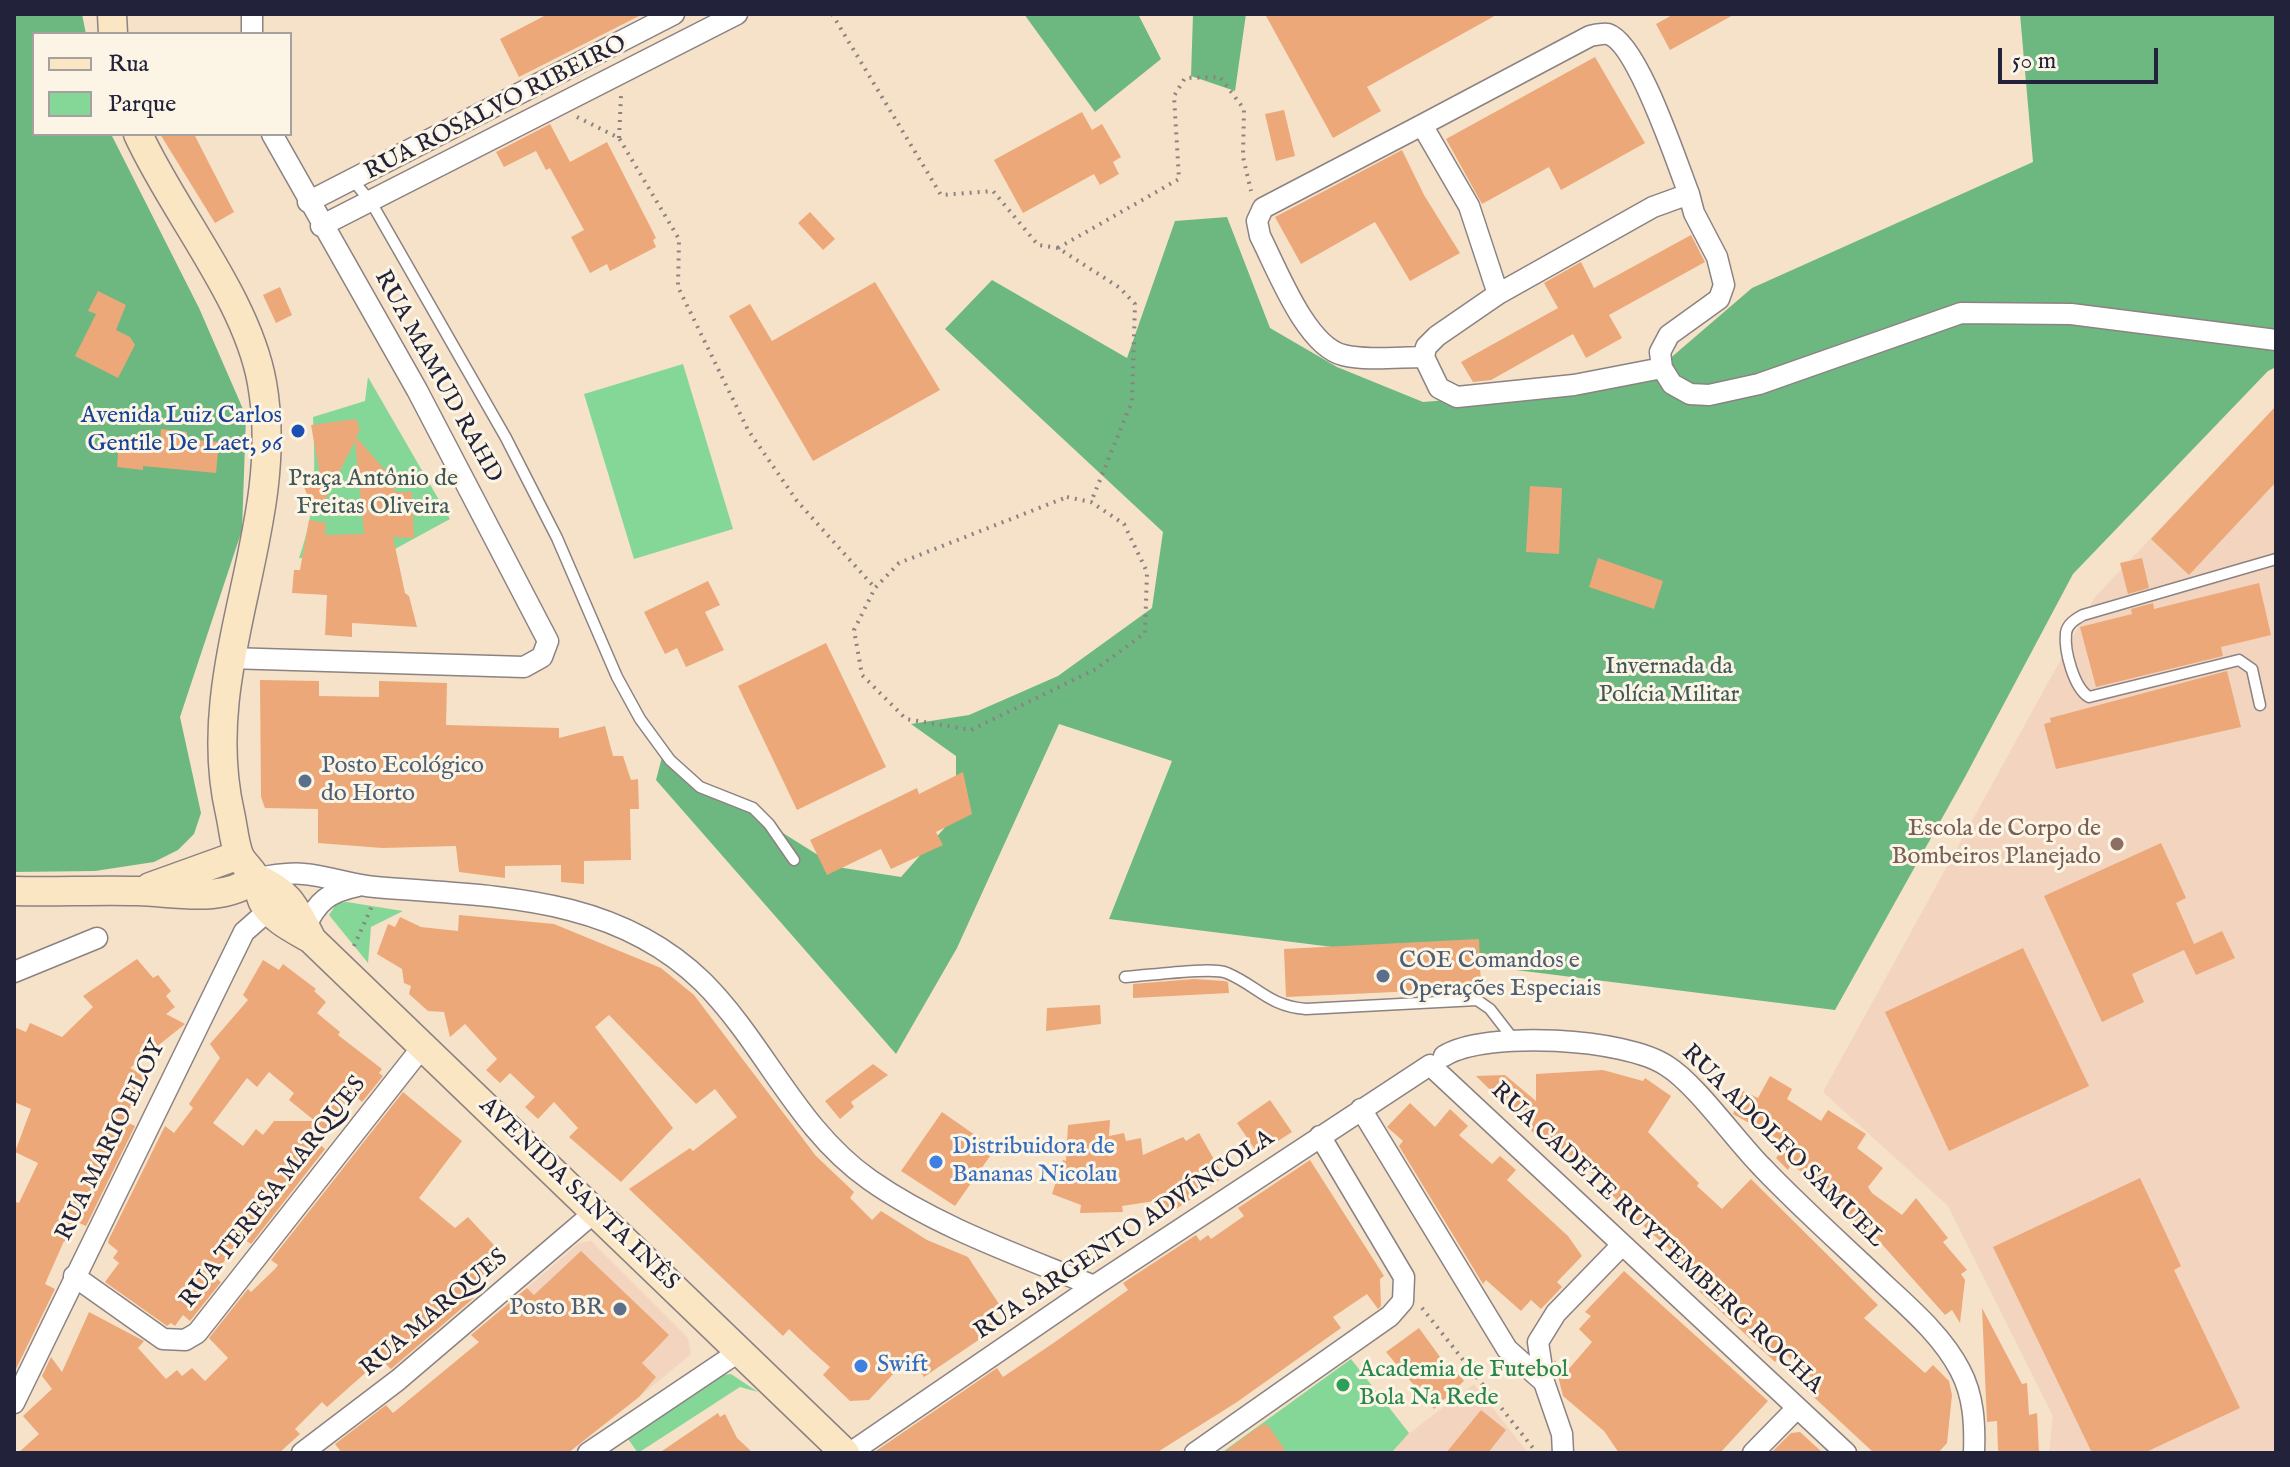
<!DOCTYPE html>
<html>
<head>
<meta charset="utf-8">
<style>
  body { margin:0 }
  #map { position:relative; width:2290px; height:1467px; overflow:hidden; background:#f6e2c9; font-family:"IM FELL English",serif }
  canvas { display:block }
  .frame { position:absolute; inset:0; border:16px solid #22223b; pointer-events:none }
  .legend { position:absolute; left:32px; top:32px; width:260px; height:104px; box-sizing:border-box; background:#fcf5e5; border:2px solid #a5a1a1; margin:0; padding:10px 14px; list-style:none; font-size:24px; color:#22223b }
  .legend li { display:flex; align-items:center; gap:16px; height:40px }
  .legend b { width:40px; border:2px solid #a5a1a1 }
  .scale { position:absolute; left:1998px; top:48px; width:160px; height:36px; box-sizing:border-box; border:4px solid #22223b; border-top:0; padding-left:10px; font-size:24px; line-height:28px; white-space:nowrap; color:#22223b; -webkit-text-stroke:6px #fcf5e5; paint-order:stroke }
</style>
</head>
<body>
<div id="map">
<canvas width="2290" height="1467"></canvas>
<div class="frame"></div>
<ul class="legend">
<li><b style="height:10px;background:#fbe6c4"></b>Rua</li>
<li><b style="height:22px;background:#85d798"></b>Parque</li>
</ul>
<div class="scale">50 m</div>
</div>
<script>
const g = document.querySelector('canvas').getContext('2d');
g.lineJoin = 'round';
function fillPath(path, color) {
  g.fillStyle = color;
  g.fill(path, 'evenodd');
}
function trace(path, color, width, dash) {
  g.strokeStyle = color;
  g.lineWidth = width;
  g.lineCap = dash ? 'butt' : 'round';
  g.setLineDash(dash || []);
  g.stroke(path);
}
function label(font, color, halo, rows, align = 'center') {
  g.font = font + ' "IM FELL English",serif';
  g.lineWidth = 6;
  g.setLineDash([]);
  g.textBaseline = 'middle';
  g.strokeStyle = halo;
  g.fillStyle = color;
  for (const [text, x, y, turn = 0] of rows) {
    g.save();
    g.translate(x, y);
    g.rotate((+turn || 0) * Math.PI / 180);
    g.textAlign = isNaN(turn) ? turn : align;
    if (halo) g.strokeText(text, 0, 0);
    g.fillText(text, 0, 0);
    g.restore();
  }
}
fillPath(new Path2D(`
  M2276 406V1453H2049L2053 1416 1948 1206 1823 1092 2095 597Z
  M591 1241 688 1338 691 1354 639 1397 527 1288 579 1243Z
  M1474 1384 1528 1453H1391L1399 1441Z`), '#f3d4be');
fillPath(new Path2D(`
  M683 364 733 529 634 559 584 394Z
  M368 377 450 519 395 549 358 563 299 558C317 508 315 469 313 417L365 401Z
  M347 902 403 911 371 927 368 963 329 915 337 903Z
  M1351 1359 1409 1433 1391 1453H1225L1224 1451Z
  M731 1374 758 1392 740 1387 638 1453 628 1439 722 1375Z`), '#85d798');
fillPath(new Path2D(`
  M14 14H82L86 34H34V134H111L199 308 246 416 242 530 180 717 201 813 194 834 178 850 154 862 95 871 14 872Z
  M1024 14H1138L1161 59 1095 112Z
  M1193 14H1246L1235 91 1191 76Z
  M2020 14H2276V367L2268 371 2073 574 1965 777 1835 1010 1109 919 1172 761 1059 724 957 948 896 1054 656 780 662 757 837 867 901 877 956 815V756L911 724 969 715 1058 676 1152 608 1163 532 945 329 992 280 1127 358 1175 221 1227 217 1270 328 1337 367 1423 402 1571 390 1653 373 1752 288 2033 162Z`), '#6cb880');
fillPath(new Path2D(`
  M548 14H643L519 77 500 39Z
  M1265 14H1498L1367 87 1381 111 1333 138Z
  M1674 14H1735L1670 50 1656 24Z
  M1595 57 1645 143 1561 190 1549 167 1482 204 1446 139Z
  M1284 110 1295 156 1276 161 1265 114Z
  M1082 112 1092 130 1102 124 1121 157 1113 162 1119 174 1100 185 1094 174 1023 213 994 160Z
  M550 124 570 162 607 142 656 238 653 240 656 247 610 271 607 264 590 273 571 237 584 230 550 168 546 170 536 151 504 167 496 152Z
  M160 134H194L234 212 215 223Z
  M1402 150 1424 195 1460 253 1410 281 1375 222 1301 264 1275 217Z
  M810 212 835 239 823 250 798 223Z
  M1691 235 1705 262 1609 315 1622 338 1586 358 1573 334 1491 380 1473 382 1461 362 1558 308 1544 283 1581 262 1594 288Z
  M875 282 940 390 813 461 729 316 750 304 772 341Z
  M280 287 292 315 276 323 263 295Z
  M98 291 126 305 116 330 130 337 135 345 118 378 75 356 96 314 88 311Z
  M2276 406V482L2189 575 2151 539Z
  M356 419 360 430 356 437 384 469 394 475 395 492H412L414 538 393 537 405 593 409 596 417 627 352 623V637L325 635 327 595 292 593 294 570H300L309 520 326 523 325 535 364 534 355 441 325 500 314 510 302 483 308 476 320 475 311 425Z
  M161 429 187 432 186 439 219 442 216 473 143 466V470L117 467 119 438 160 441Z
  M1530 486 1562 488 1559 554 1526 552Z
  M1598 558 1663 581 1654 609 1589 587Z
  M2142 558 2149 588 2128 594 2120 563Z
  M708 581 720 605 705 612 724 650 686 667 677 648 665 654 644 612Z
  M2259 583 2271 635 2221 647 2223 656 2096 687 2080 627 2132 614 2131 609 2153 603 2154 609Z
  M826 643 886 767 797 810 738 686Z
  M2227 671 2241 727 2056 769 2044 724 2051 722 2050 718Z
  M260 680 319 681V696L379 697V681L447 683 446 725 559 728V738L605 726 613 756H623L631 780 638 779 639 809H630L631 860 584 861V884L561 882V865L505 866V878L459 872 456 846 382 848 318 843V809L265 808 261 797Z
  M963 772 972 814 936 832 943 845 891 869 881 849 827 875 810 840 917 788 919 794Z
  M2161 843 2186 898 2176 903 2194 944 2222 931 2235 958 2196 975 2184 950 2132 974 2144 1002 2102 1022 2044 896Z
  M459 915 554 924 661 968 694 995 816 1156 854 1192 850 1198 872 1220 881 1211 927 1240 968 1257 1001 1307 994 1312 1002 1324 924 1377 910 1356 869 1400 850 1401 823 1375 830 1367 811 1350 789 1329 783 1336 629 1189 690 1148 693 1151 737 1117 715 1089 696 1104 609 1015 595 1027 673 1128 621 1182 569 1137 578 1128 554 1102 538 1119 525 1107 535 1097 510 1073 500 1083 486 1070 497 1059 465 1024 450 1037 444 1012 428 1011 409 994 411 986 404 983 402 969 377 954 388 924 395 927 400 917 421 927 458 931Z
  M1479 939 1481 988 1286 997 1284 949Z
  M2023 948 2089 1086 1949 1151 1885 1012Z
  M137 959 153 978 158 975 171 991 166 996 175 1007 166 1014 185 1024 130 1068 145 1076 124 1121 135 1126 86 1226 77 1222 67 1243 64 1241 45 1284 55 1289 14 1373V1201L19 1203 38 1163 15 1152 31 1109 14 1102V1027L26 1032 30 1023 62 1037 93 1007 83 996Z
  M263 960 279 970 283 964 316 989 314 991 326 1002 317 1013 340 1032 338 1035 382 1069 379 1073 383 1076 362 1102 355 1095 318 1143 325 1149 251 1244 242 1238 213 1276 221 1282 190 1321 183 1315 175 1326 171 1323 167 1326 105 1282 119 1263 113 1258 118 1251 108 1243 109 1239 165 1126 174 1133 193 1108 189 1104 220 1058 210 1044 248 1000 243 995ZM269 1072 294 1093 289 1100 315 1121H274L263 1135 256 1129 243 1146 213 1123 247 1078 257 1087Z
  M1194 979 1224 981 1228 982 1229 993 1133 998V984Z
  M1100 1005 1101 1024 1046 1031 1047 1008Z
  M873 1064 888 1075 851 1102 854 1107 840 1119 825 1101Z
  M1603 1070 1643 1081 1645 1078 1671 1096 1648 1132 1699 1183 1697 1186 1722 1209 1751 1179 1878 1305 1864 1318 1925 1373 1933 1365 1949 1381 1952 1395 1947 1443 1938 1453H1874L1804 1388 1813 1379 1783 1352 1775 1362 1699 1291 1706 1283 1633 1216 1611 1194 1614 1191 1556 1144 1551 1150 1476 1076 1505 1075 1536 1101V1074Z
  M1770 1076 1792 1089 1787 1099 1821 1121 1828 1110 1866 1134 1857 1148 1883 1168 1868 1187 1872 1193 1902 1215 1916 1198 1948 1238 1943 1242 1967 1270 1961 1274 1965 1280 1960 1323 1952 1310 1945 1315 1863 1223 1858 1229 1845 1218 1850 1211 1837 1201 1840 1197 1791 1165 1788 1170 1776 1158 1787 1144 1733 1114 1743 1091 1758 1098Z
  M403 1092 462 1141 419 1198 455 1228 468 1217 505 1257 475 1283 482 1291 391 1369 381 1359 327 1407 322 1402 295 1429 300 1434 279 1453H18L39 1434 23 1416 52 1389 42 1376 51 1357 62 1372 89 1312 144 1341 138 1348 166 1379 177 1370 182 1376 192 1368 205 1381 228 1358 209 1338 248 1289 251 1292 275 1269 278 1265 271 1260Z
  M1270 1100 1292 1132 1258 1154 1237 1123Z
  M1410 1103 1435 1127 1450 1109 1468 1126 1459 1135 1492 1164 1500 1156 1516 1170 1507 1180 1568 1236 1582 1256 1557 1282 1562 1287 1541 1309 1531 1300 1521 1311 1486 1280 1483 1284 1399 1146 1403 1141 1387 1127Z
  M942 1112 995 1149 955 1206 901 1171Z
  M1110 1120 1109 1136 1124 1133 1126 1141 1141 1138 1143 1155 1183 1137 1186 1141 1199 1133 1224 1177 1170 1213 1161 1200 1122 1206 1123 1212 1080 1213 1081 1205 1052 1194 1063 1160 1066 1161 1068 1125Z
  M1310 1160 1384 1276 1380 1279 1381 1306 1378 1309 1367 1294 1333 1317 1341 1328 1237 1402 1156 1453H873L997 1368 1003 1377 1052 1344 1128 1290 1123 1283 1196 1235 1200 1241 1208 1235 1211 1239 1244 1216 1238 1208Z
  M2140 1178 2181 1266 2174 1270 2240 1408 2144 1453H2092L1993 1247Z
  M581 1251 669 1335 642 1363 656 1377 639 1397 568 1453H342L335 1444 386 1405 393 1413 479 1342 471 1335 527 1288 534 1295Z
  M1624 1271 1768 1401 1720 1453H1619L1604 1431 1563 1396 1554 1360 1567 1371 1592 1342 1579 1329 1591 1316 1585 1312Z
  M1982 1308 2022 1384 2027 1383 2029 1415 2037 1413 2039 1453H2002L1998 1450 1997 1421 1987 1422Z
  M1419 1328 1448 1368 1452 1365 1464 1381 1434 1409 1386 1352Z
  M1481 1410 1506 1430 1488 1453H1446Z
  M718 1413 720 1417 725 1414 737 1438 753 1453H659Z
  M1261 1425H1268L1287 1453H1223Z
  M1800 1432 1823 1453H1771L1791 1433Z`), '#eca879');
const lane = new Path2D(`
  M351 178 371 202 506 438 557 538 617 677 640 719 670 760 700 787 753 808 769 824 794 860
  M2260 705 2252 669 2239 660 2089 697C2074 688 2064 651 2066 633 2067 624 2076 619 2083 615L2276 559
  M1125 977C1145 976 1213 966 1227 973 1258 986 1268 1006 1306 1009L1477 1000 1490 1009 1514 1040`);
const street = new Path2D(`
  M252 34V14
  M1422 125 1263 208 1257 221 1260 236C1277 269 1306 346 1343 355 1367 361 1399 357 1424 357
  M308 202 674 14
  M321 226 737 14
  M1498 294 1469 206 1422 125 1590 36C1595 35 1603 33 1608 34 1638 43 1677 164 1689 194
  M1662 368 1574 385 1457 397 1439 388 1424 357 1426 347 1437 336 1498 294 1653 207 1689 194 1694 213 1717 257 1724 285 1719 299 1669 335 1660 352 1662 368 1672 384 1690 394 1709 395 1759 384 1961 313 2071 314 2276 340
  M228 658 524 667 542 657 548 641 417 390 272 134
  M256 878C272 876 288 872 304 874 328 876 351 885 375 887 493 897 613 894 703 982 765 1044 796 1128 870 1180 937 1227 1019 1255 1094 1286
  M305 928C317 901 329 892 358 886
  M14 972 97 938
  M1444 1056C1486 1030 1626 1038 1667 1066 1696 1084 1736 1141 1762 1167 1801 1208 1844 1246 1885 1285 1912 1310 1943 1337 1960 1370 1974 1396 1975 1425 1974 1453
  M1361 1109 1507 1349 1544 1382
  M74 1276 163 1339 185 1340 197 1333 423 1046
  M14 1403 244 932 269 910
  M302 1453 398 1380 596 1211
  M588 1453 740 1351
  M850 1453 1094 1286 1430 1065 1846 1453
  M1195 1453 1390 1316 1403 1301 1404 1277 1320 1136
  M1563 1453 1562 1434 1544 1382 1538 1342 1556 1313 1622 1245
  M1753 1453 1797 1408`);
const secondary = new Path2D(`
  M112 14 113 34
  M138 134C174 213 247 298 262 383 288 529 196 666 230 813 233 826 234 842 239 855 243 864 252 870 256 879 259 887 260 896 263 902 274 920 294 929 311 939L845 1453
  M256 878C290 893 294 906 311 938
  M150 887 239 855
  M14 891C55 892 96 890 137 891 177 892 221 904 256 878`);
trace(lane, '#8c8282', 13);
trace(street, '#8c8282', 23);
trace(secondary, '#8c8282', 31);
trace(new Path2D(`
  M832 14 941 195 993 191 1038 245 1058 248 1120 288 1135 304 1132 401 1091 502
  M577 117 619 138 679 239 678 287 748 430 797 501 875 588
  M619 138 621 96
  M1058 248 1179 179 1174 96 1185 78 1220 77 1244 109 1243 157 1251 191
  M1067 497 1091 502 1124 524 1147 572 1145 633 1096 669 971 730 906 719 862 675 854 630 875 588 899 563Z
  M354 946 372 906
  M1422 1308 1537 1453`), '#8c8282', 4, [2, 6]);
trace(lane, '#fff', 10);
trace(street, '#fff', 20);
trace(secondary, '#fbe6c4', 28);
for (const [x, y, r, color] of [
  [298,431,8,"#1a4fb4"],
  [305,781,8,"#5c6f8a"],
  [2117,844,8,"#8d6e63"],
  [1383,976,8,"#5c6f8a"],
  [936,1162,8,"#3f7fe0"],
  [620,1309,8,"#5c6f8a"],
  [861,1366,8,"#3f7fe0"],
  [1343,1385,8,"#2e9e5b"]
]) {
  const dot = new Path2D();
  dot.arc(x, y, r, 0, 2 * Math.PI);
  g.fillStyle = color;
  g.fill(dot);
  trace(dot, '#fcf5e5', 3);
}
label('24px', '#22223b', '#fcf5e5', [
  ["RUA ROSALVO RIBEIRO",496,109,-27],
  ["RUA MAMUD RAHD",437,377,61],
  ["RUA MARIO ELOY",112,1141,-64],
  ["RUA ADOLFO SAMUEL",1782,1147,45],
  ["RUA TERESA MARQUES",274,1193,-52],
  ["AVENIDA SANTA INÊS",578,1195,44],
  ["RUA SARGENTO ADVÍNCOLA",1125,1236,-34],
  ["RUA CADETE RUYTEMBERG ROCHA",1656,1239,43],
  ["RUA MARQUES",435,1314,-40]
]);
label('24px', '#164399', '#fcf5e5', [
  ["Avenida Luiz Carlos",282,417],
  ["Gentile De Laet, 96",282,445]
], 'right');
label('24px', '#405857', '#fcf5e5', [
  ["Praça Antônio de",373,480],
  ["Freitas Oliveira",373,508],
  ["Invernada da",1669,668],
  ["Polícia Militar",1669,696]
]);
label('24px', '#4e5e75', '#fcf5e5', [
  ["Posto Ecológico",321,767],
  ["do Horto",321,795],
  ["COE Comandos e",1399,962],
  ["Operações Especiais",1399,990],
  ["Posto BR",604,1309,"right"]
], 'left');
label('24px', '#785e54', '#fcf5e5', [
  ["Escola de Corpo de",2101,830],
  ["Bombeiros Planejado",2101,858]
], 'right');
label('24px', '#366cbe', '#fcf5e5', [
  ["Distribuidora de",952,1148],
  ["Bananas Nicolau",952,1176],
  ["Swift",877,1366]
], 'left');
label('24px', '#27864d', '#fcf5e5', [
  ["Academia de Futebol",1359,1371],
  ["Bola Na Rede",1359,1399]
], 'left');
</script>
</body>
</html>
